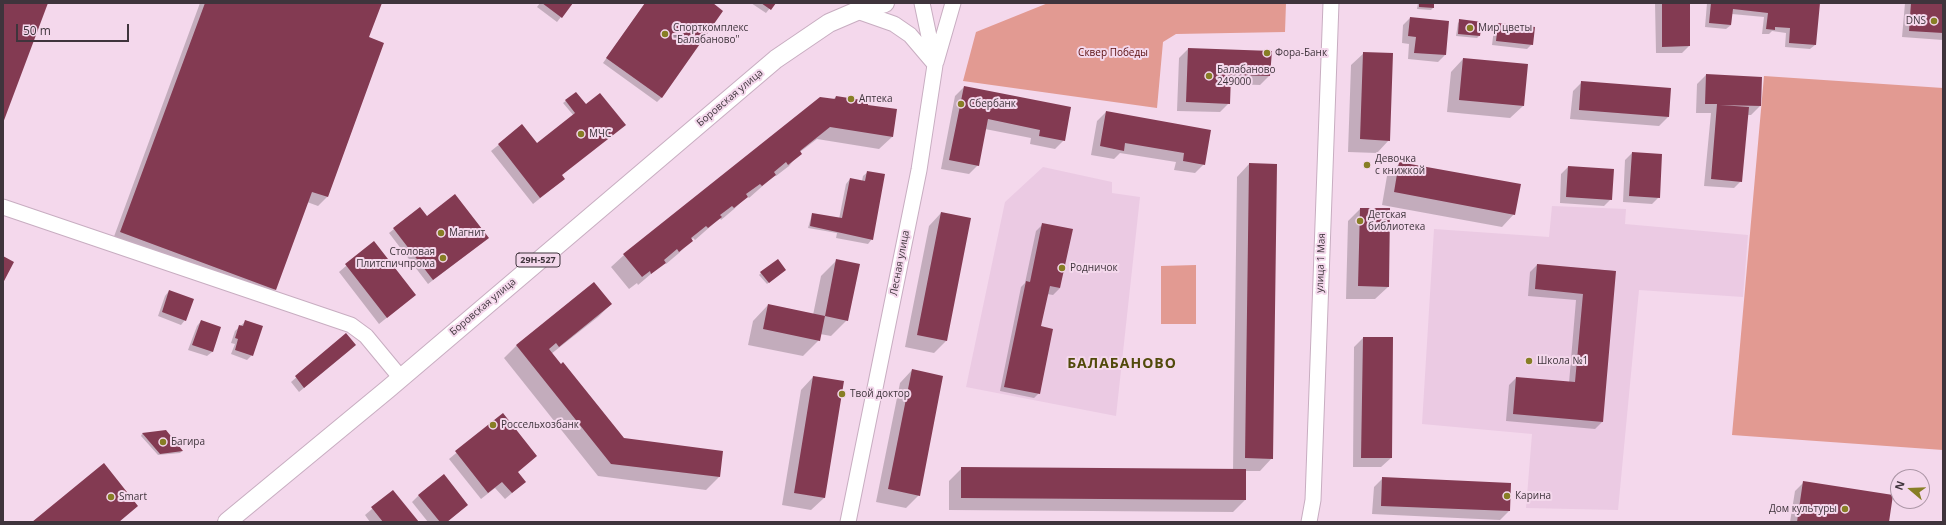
<!DOCTYPE html>
<html>
<head>
<meta charset="utf-8">
<style>
  body { margin:0 }
  #map { position:relative; width:1946px; height:525px; overflow:hidden; background:#f4d8ec; font-family:"Open Sans",sans-serif }
  canvas { display:block }
  .frame { position:absolute; inset:0; border:4px solid #3f343c; pointer-events:none }
  .north { position:absolute; left:1890px; top:469px; width:40px; height:40px; box-sizing:border-box; background:#f4d8ec; border:1px solid #ac96a6; border-radius:50%; rotate:289deg; font-size:11px; font-weight:700; line-height:16px; text-align:center; color:#3f343c }
  .north::after { content:''; display:block; margin:auto; width:14px; height:18px; background:#877e25; clip-path:polygon(50% 0,100% 100%,50% 72%,0 100%) }
  .scale { position:absolute; left:16px; top:24px; width:113px; height:18px; box-sizing:border-box; border:2px solid #3f343c; border-top:0; padding-left:5px; font-size:12px; line-height:14px; white-space:nowrap; color:#3f343c; -webkit-text-stroke:3px #f4d8ec; paint-order:stroke }
</style>
</head>
<body>
<div id="map">
<canvas width="1946" height="525"></canvas>
<div class="frame"></div>
<div class="north">N</div>
<div class="scale">50 m</div>
</div>
<script>
const g = document.querySelector('canvas').getContext('2d');
g.lineJoin = 'round';
function fillPath(path, color) {
  g.fillStyle = color;
  g.fill(path, 'evenodd');
}
function trace(path, color, width, dash) {
  g.strokeStyle = color;
  g.lineWidth = width;
  g.lineCap = dash ? 'butt' : 'round';
  g.setLineDash(dash || []);
  g.stroke(path);
}
function label(font, color, halo, rows, align = 'center') {
  g.font = font + ' "Open Sans",sans-serif';
  g.lineWidth = 4;
  g.setLineDash([]);
  g.textBaseline = 'middle';
  g.strokeStyle = halo;
  g.fillStyle = color;
  for (const [text, x, y, turn = 0] of rows) {
    g.save();
    g.translate(x, y);
    g.rotate((+turn || 0) * Math.PI / 180);
    g.textAlign = isNaN(turn) ? turn : align;
    if (halo) g.strokeText(text, 0, 0);
    g.fillText(text, 0, 0);
    g.restore();
  }
}
fillPath(new Path2D(`
  M1043 167 1112 182V193L1140 197 1116 416 966 387 1005 202Z
  M1552 206 1626 209 1625 224 1748 235 1743 297 1639 290 1618 510 1526 508 1532 434 1422 424 1434 229 1549 237Z`), '#ebcae3');
fillPath(new Path2D(`
  M1048 3H1286L1285 32 1176 34 1163 42 1157 108 963 81 976 32Z
  M1764 76 1943 88V450L1732 435Z
  M1196 265V324H1161V266Z`), '#e29a92');
fillPath(new Path2D(`
  M200 3H381L368 38 383 44 327 197 318 206 307 202 275 289 266 298 112 242Z
  M540 3H572L557 22 537 7Z
  M645 3H711L662 97 657 102 603 63Z
  M751 3H774L766 13Z
  M1418 3H1433V8L1431 10 1417 9Z
  M1655 3H1689V46L1682 53H1656Z
  M1707 3H1819L1815 45 1810 49 1785 47 1786 33 1772 31 1769 34H1762L1764 17 1732 14 1731 25 1726 29 1705 27Z
  M1905 3H1943V40L1902 37Z
  M1410 18 1445 55 1438 62 1408 59 1409 44 1402 43 1403 25Z
  M1460 21 1481 23 1479 36 1477 38 1456 36 1458 23Z
  M1498 24 1532 44 1527 49 1492 45 1494 29Z
  M1188 49 1271 52 1269 76 1260 85 1230 84 1229 103 1220 112 1177 111 1179 58Z
  M1364 53 1389 140 1377 153 1348 152 1351 65Z
  M1463 59 1527 65 1523 106 1510 118 1447 112 1451 72Z
  M1706 75 1760 106 1751 115H1747L1741 181 1734 188 1704 186 1711 113H1696L1697 84Z
  M1582 82 1668 117 1659 126 1570 119 1573 91Z
  M964 87 1064 140 1055 149 1030 144 1031 138 985 129 978 165 969 174 941 169 955 96Z
  M576 93 586 106 561 175 564 179 533 204 491 151 522 126 537 145 574 116 563 103Z
  M836 97 867 105 892 137 879 149 817 139 800 152 789 166 776 176 775 175 749 198 747 196 734 209 721 220 720 218 695 240 693 238 679 253 666 264 665 262 638 285 637 283 629 289 611 267 624 255Z
  M1106 112 1210 131 1204 164 1195 173 1174 170 1176 162 1120 153 1114 159 1091 155 1097 121Z
  M1632 153 1659 197 1652 204 1623 202 1625 160Z
  M1400 163 1514 214 1502 227 1382 205 1387 176Z
  M1249 164 1272 458 1260 471H1245V500L1233 512 949 510V481L962 468 1233 470 1237 177Z
  M1568 167 1611 199 1604 206 1560 203 1561 174Z
  M868 172 872 239 868 244 836 238 837 233 808 228 812 214 839 219 846 184 850 179 862 181 863 176Z
  M1360 209 1388 287 1375 299H1346L1348 221Z
  M941 213 946 341 934 353 905 347 929 226Z
  M426 217 483 242 428 284 389 233 394 229Z
  M1043 224 1060 288 1053 295 1047 294 1040 327 1039 393 1034 398 1000 391 1021 287 1025 283 1036 231Z
  M374 242 415 295 379 324 339 272Z
  M837 260 847 320 831 336 820 334 819 340 803 356 748 345 753 321 768 305 813 315 821 276Z
  M1537 265 1615 271 1602 422 1595 429 1506 421 1509 385 1516 378 1569 383 1576 300 1528 296 1530 272Z
  M783 271 767 284 759 275 761 273Z
  M594 283 611 304 598 317 551 354 624 439 722 452 719 477 706 490 598 476 504 358 516 346Z
  M169 291 185 320 181 325 158 316 165 296Z
  M201 321 220 328 212 352 207 356 188 350 197 326Z
  M246 321 252 355 247 360 231 354 235 344 231 343 235 331Z
  M346 335 350 350 299 392 291 382Z
  M1363 338 1391 458 1381 467H1353L1354 347Z
  M912 370 919 495 906 508 876 502 900 383Z
  M813 377 843 382 824 498 811 510 782 505 801 390Z
  M503 414 517 472 525 482 505 499 495 488 481 499 449 459Z
  M165 431 182 451 180 453 158 455 141 436 142 434Z
  M1383 478 1509 511 1500 520 1372 514 1374 487Z
  M1804 482 1888 522H1790L1795 491Z
  M393 491 418 522H370L365 515Z
  M419 495 467 505 447 522H428L412 502Z`), '#0003');
fillPath(new Path2D(`
  M3 3H48L3 123Z
  M205 3H382L369 37 384 43 328 197 312 192 276 290 120 232Z
  M542 3H573L562 18Z
  M645 3H713L723 11 662 98 606 58Z
  M761 3H776L771 10Z
  M1419 3H1434V8L1419 7Z
  M1662 3H1690V46L1662 47Z
  M1711 3H1820L1816 45 1789 43 1790 28 1775 27V30L1766 29 1768 13 1733 9 1731 25 1709 23Z
  M1911 3H1943V33L1909 31Z
  M1410 17 1449 21 1446 55 1414 53 1416 37 1408 36Z
  M1459 19 1482 22 1480 36 1458 34Z
  M1498 23 1535 27 1533 45 1496 41Z
  M1188 48 1272 51 1270 76 1231 75 1230 104 1186 102Z
  M1363 52 1393 53 1390 141 1360 139Z
  M1463 58 1528 64 1524 106 1459 100Z
  M1706 74 1762 77 1761 106 1720 105 1749 107 1742 182 1711 179 1717 104H1705Z
  M1581 81 1671 88 1669 117 1579 110Z
  M964 86 1071 107 1065 141 1039 136 1040 130 988 119 979 166 949 160Z
  M576 92 586 104 600 93 626 125 562 175 565 179 540 198 498 144 522 124 537 143 575 113 565 100Z
  M836 96 868 101V105L897 109 893 137 830 127 800 151 802 154 788 165 786 162 774 172 776 175 762 186 760 184 746 194 748 197 734 208 732 206 720 215 722 217 708 228 706 226 691 238 693 241 679 252 677 249 664 260 666 263 651 274 650 271 642 277 623 254 820 97 835 99Z
  M1106 111 1211 130 1205 165 1183 161 1184 153 1125 143 1124 151 1100 146Z
  M1632 152 1662 154 1660 198 1629 196Z
  M1399 162 1521 184 1515 215 1394 192Z
  M1249 163 1277 164 1273 459 1245 458Z
  M1568 166 1614 169 1612 200 1566 197Z
  M867 171 885 174 873 240 810 226 812 213 842 218 850 178 865 181Z
  M455 194 489 238 433 280 393 228 420 207 427 216Z
  M1360 208H1390L1389 287 1358 286Z
  M941 212 971 218 947 341 917 335Z
  M1042 223 1073 229 1060 288 1050 286 1041 326 1053 329 1040 394 1004 387 1026 281 1030 282Z
  M374 241 416 295 387 318 345 264Z
  M3 256 14 262 3 283Z
  M778 259 786 270 769 283 760 272Z
  M836 259 860 264 848 321 825 316Z
  M1537 264 1616 271 1603 422 1513 414 1516 377 1575 382 1583 294 1535 289Z
  M594 282 612 304 559 347 556 343 549 349 561 364 563 362 624 438 723 451 720 477 611 464 516 345Z
  M169 290 194 299 186 321 162 312Z
  M768 304 825 316 820 341 763 329Z
  M201 320 221 327 213 352 192 345Z
  M245 320 263 326 253 356 235 350 238 339 235 338 239 325 243 326Z
  M346 333 356 345 304 388 295 376Z
  M1363 337H1393L1392 458H1361Z
  M912 369 943 376 920 496 888 489Z
  M813 376 844 381 825 498 794 493Z
  M503 413 537 456 518 472 526 482 512 493 502 482 488 493 455 451Z
  M166 430 183 451 160 454 142 433Z
  M104 463 138 506 119 522H32Z
  M961 467 1246 469V500L961 498Z
  M444 474 468 505 447 522H440L418 495Z
  M1382 477 1511 483 1510 511 1381 506Z
  M1803 481 1893 495 1889 522H1797Z
  M393 490 419 522H383L371 507Z`), '#833a52');
const minor = new Path2D(`
  M857 11 894 24 910 35 933 62
  M936 62 953 3
  M3 207 351 325 366 336 400 377
  M848 522 919 170 935 65 922 3
  M1309 522 1313 500 1331 3`);
const major = new Path2D(`
  M227 522 388 389 776 59 829 23 857 11 885 3`);
trace(minor, '#c8adc1', 17);
trace(major, '#c8adc1', 20);
trace(minor, '#fff', 15);
trace(major, '#fff', 18);
for (const [x, y, r, color] of [
  [1934,21,4,"#877e25"],
  [1470,28,4,"#877e25"],
  [665,34,4,"#877e25"],
  [1267,53,4,"#877e25"],
  [1209,76,4,"#877e25"],
  [851,99,4,"#877e25"],
  [961,104,4,"#877e25"],
  [581,134,4,"#877e25"],
  [1367,165,4,"#877e25"],
  [1360,221,4,"#877e25"],
  [441,233,4,"#877e25"],
  [443,258,4,"#877e25"],
  [1062,268,4,"#877e25"],
  [1529,361,4,"#877e25"],
  [842,394,4,"#877e25"],
  [493,425,4,"#877e25"],
  [163,442,4,"#877e25"],
  [1507,496,4,"#877e25"],
  [111,497,4,"#877e25"],
  [1845,509,4,"#877e25"]
]) {
  const dot = new Path2D();
  dot.arc(x, y, r, 0, 2 * Math.PI);
  g.fillStyle = color;
  g.fill(dot);
  trace(dot, '#f4d8ec', 1.5);
}
for (const [x, y, w] of [
  [538,260,44]
]) {
  const box = new Path2D();
  box.roundRect(x - w / 2, y - 7, w, 14, 3);
  g.fillStyle = '#f4d8ec';
  g.fill(box);
  trace(box, '#3f343c', 1);
}
label('bold 9px', '#3f343c', null, [
  ["29Н-527",538,260]
]);
label('10px', '#3f343c', '#f4d8ec', [
  ["DNS",1926,21,"right"],
  ["Спорткомплекс",673,28],
  ["\"Балабаново\"",673,40],
  ["Мир цветы",1478,28],
  ["Фора-Банк",1275,53],
  ["Балабаново",1217,70],
  ["249000",1217,82],
  ["Аптека",859,99],
  ["Сбербанк",969,104],
  ["МЧС",589,134],
  ["Девочка",1375,159],
  ["с книжкой",1375,171],
  ["Детская",1368,215],
  ["библиотека",1368,227],
  ["Магнит",449,233],
  ["Столовая",435,252,"right"],
  ["Плитспичпрома",435,264,"right"],
  ["Родничок",1070,268],
  ["Школа №1",1537,361],
  ["Твой доктор",850,394],
  ["Россельхозбанк",501,425],
  ["Багира",171,442],
  ["Карина",1515,496],
  ["Smart",119,497],
  ["Дом культуры",1837,509,"right"]
], 'left');
label('10px', '#590d0d', '#f4d8ec', [
  ["Сквер Победы",1113,53]
]);
label('10px', '#3f343c', '#f4d8ec', [
  ["Боровская улица",730,98,-40],
  ["Лесная улица",900,263,-79],
  ["улица 1 Мая",1321,263,-88],
  ["Боровская улица",483,307,-40]
]);
g.letterSpacing = '1px';
label('bold 14px', '#514a0a', '#f4d8ec', [
  ["БАЛАБАНОВО",1122,364]
]);
g.letterSpacing = '0px';
</script>
</body>
</html>
